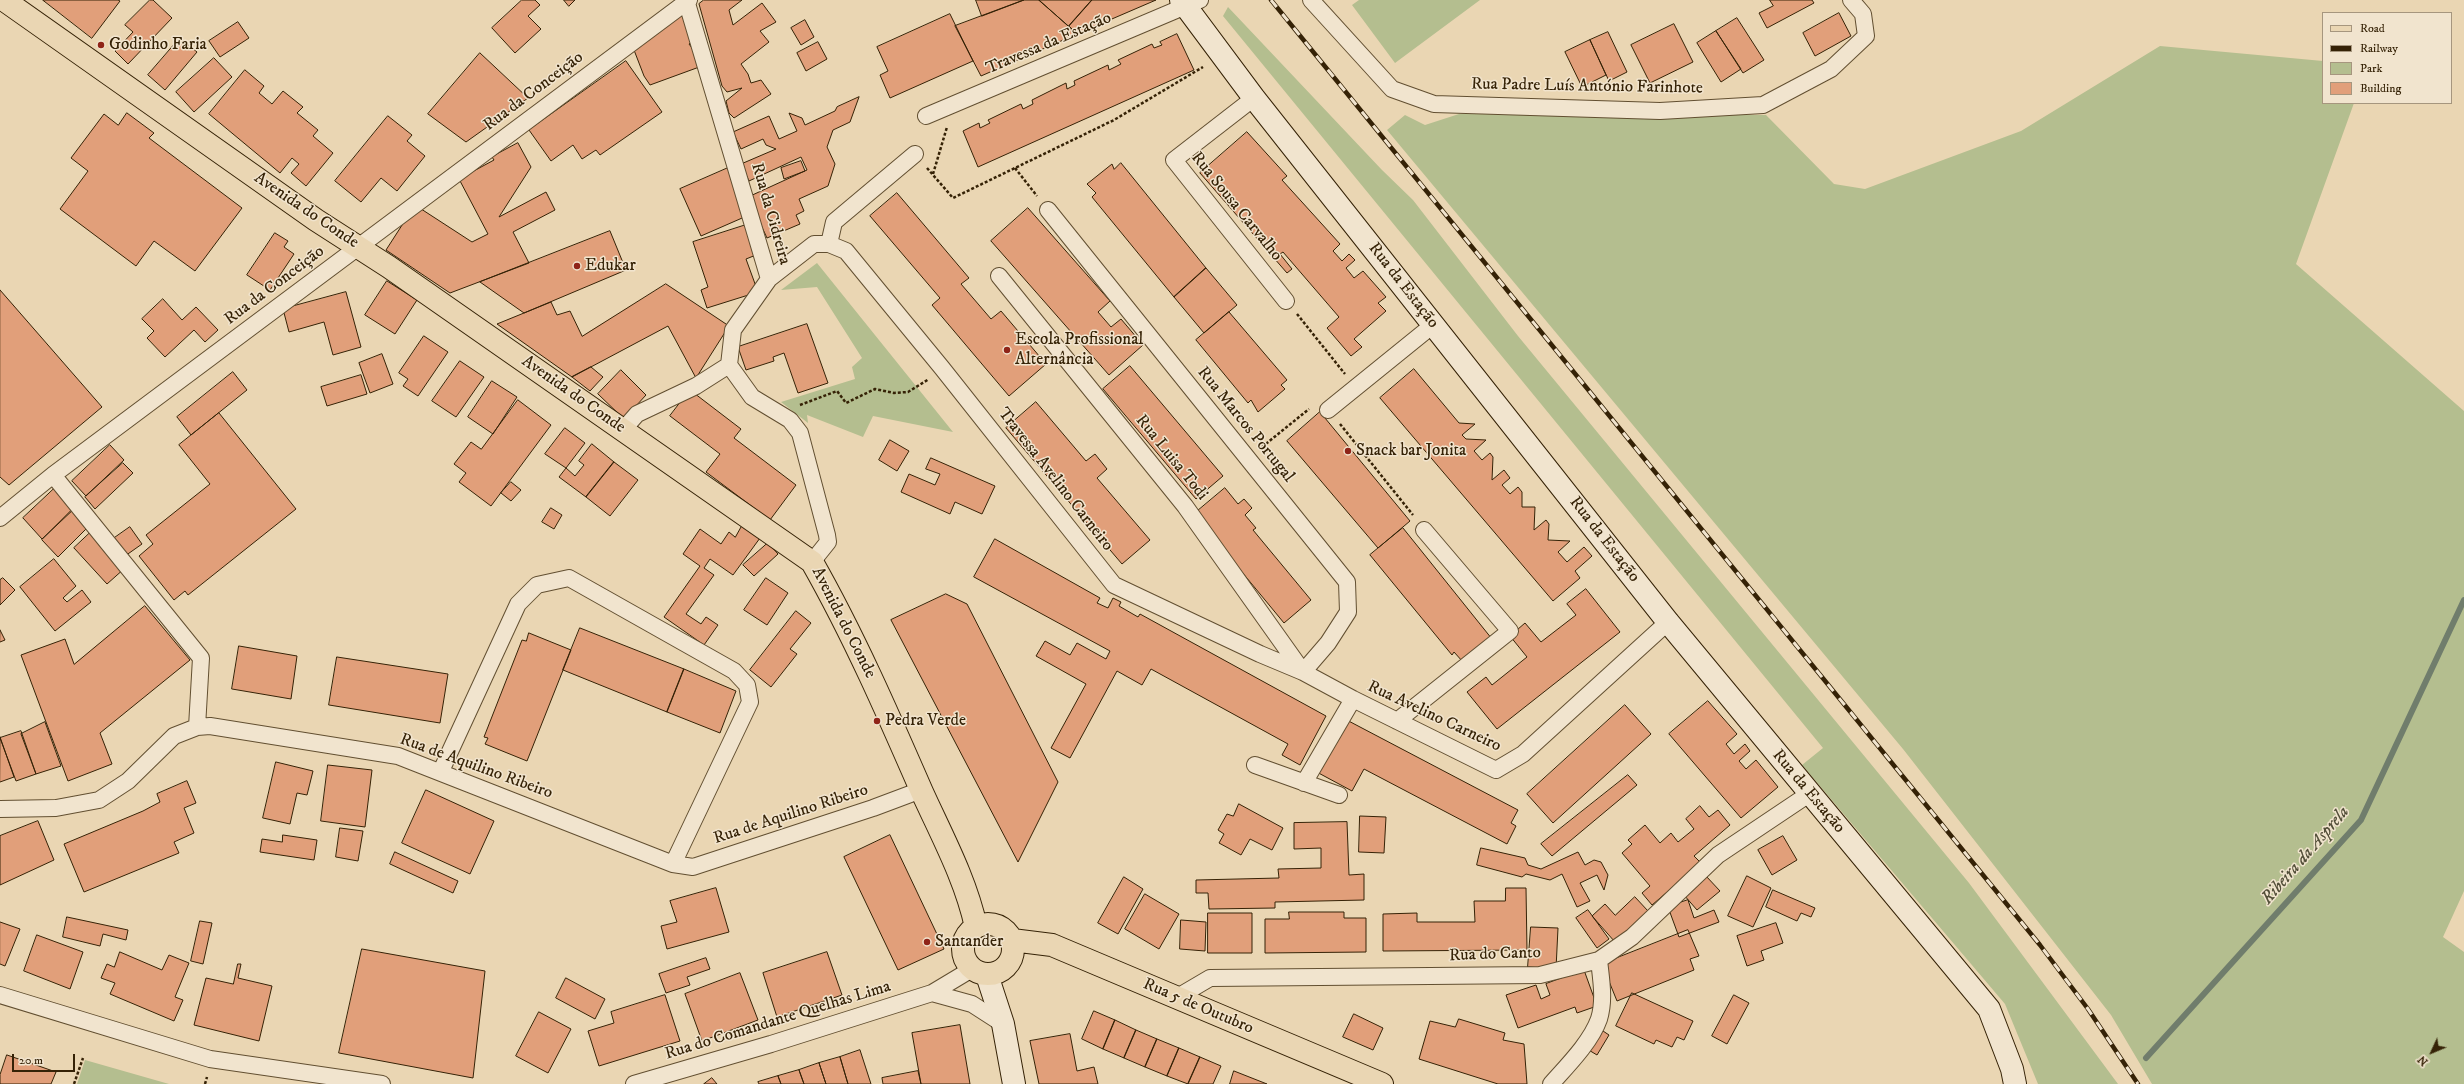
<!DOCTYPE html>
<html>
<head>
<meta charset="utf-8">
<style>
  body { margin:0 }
  #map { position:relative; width:2464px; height:1084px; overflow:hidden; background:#ead6b3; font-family:"IM FELL DW Pica",serif }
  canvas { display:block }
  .legend { position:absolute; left:2322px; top:12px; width:130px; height:92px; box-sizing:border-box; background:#f1e4ce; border:1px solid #a6967e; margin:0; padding:5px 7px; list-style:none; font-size:12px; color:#352206 }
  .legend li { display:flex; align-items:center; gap:8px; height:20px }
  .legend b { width:20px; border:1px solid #a6967e }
  .north { position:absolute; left:2412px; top:1032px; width:40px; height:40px; -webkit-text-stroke:3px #f1e4ce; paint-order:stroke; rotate:226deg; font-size:11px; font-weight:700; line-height:16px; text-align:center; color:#352206 }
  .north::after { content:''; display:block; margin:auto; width:14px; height:18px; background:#352206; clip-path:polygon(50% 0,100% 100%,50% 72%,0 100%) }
  .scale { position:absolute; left:12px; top:1054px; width:63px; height:18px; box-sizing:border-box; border:2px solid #352206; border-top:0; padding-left:5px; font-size:12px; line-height:14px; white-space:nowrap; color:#352206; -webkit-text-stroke:3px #f1e4ce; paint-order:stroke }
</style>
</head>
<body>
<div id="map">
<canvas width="2464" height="1084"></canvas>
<ul class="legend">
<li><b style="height:5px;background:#ead6b3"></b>Road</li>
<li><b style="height:5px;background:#352206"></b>Railway</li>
<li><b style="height:11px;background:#b4be8f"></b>Park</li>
<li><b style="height:11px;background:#e19f7a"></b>Building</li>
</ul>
<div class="north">N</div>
<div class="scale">20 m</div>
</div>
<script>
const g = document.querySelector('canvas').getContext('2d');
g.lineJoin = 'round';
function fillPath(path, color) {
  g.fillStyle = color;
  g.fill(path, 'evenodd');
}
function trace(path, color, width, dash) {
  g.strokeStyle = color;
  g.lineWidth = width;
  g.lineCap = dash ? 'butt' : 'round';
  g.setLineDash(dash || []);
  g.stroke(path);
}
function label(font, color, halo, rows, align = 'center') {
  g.font = font + ' "IM FELL DW Pica",serif';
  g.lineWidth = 3;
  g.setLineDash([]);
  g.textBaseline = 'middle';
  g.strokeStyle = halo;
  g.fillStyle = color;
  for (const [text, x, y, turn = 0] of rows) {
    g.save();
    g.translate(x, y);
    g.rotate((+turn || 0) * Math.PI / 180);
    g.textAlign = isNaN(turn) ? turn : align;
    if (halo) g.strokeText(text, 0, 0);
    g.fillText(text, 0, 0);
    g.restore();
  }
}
fillPath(new Path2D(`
  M1359 0H1480L1395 63 1352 5Z
  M1228 7 1382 170 1413 200 1518 336 1969 883 2118 1084H2038L2005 1004 1802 765 1823 748 1223 16Z
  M2160 46 2323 61V103H2354L2296 264 2464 411V891L2443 937 2464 952V1084H2152L2111 1015 1903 749 1387 130 1405 115 1425 125 1459 114 1766 115 1834 184 1865 189 2021 131Z
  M817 263 953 432 873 416 863 437 807 415 808 423 781 402 855 379 852 367 862 358 817 287 781 290Z
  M85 1060 169 1084H77Z`), '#b4be8f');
trace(new Path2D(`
  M2146 1058 2361 820 2464 600`), '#707d6c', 6);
const building = new Path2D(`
  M43 0H118L120 1 92 38Z
  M150 0H153L172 18 128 64 115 51 133 32 125 25Z
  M522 0H535L540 5 528 16 541 29 515 53 492 28Z
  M564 0H575L569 6Z
  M704 0H742L729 10 733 25 762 3 776 22 760 31 769 42 741 64 748 74 751 83 761 80 771 94 734 118 729 113 726 101 742 88 727 92 722 86 699 4Z
  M976 0H1024L982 16Z
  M1024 0H1039L1077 34 981 76 955 26Z
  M1039 0H1092L1069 26Z
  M1092 0H1156L1077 34 1069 26Z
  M1770 0H1812L1814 3 1767 28 1759 13 1773 6Z
  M684 13 700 35 689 44 698 56 702 66 650 85 644 76 634 50Z
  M1839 13 1851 36 1815 56 1803 33Z
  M950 14 973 61 890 98 880 75 888 71 877 47Z
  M1737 18 1764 60 1743 73 1716 31Z
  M805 20 814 37 801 45 791 28Z
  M238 22 249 38 220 57 209 41Z
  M1674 24 1693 62 1650 83 1631 45Z
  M1716 31 1741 69 1721 82 1697 43Z
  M1608 32 1627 72 1609 81 1590 40Z
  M1177 34 1194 70 978 167 963 131 979 123 980 128 990 123 988 120 1021 104 1023 109 1033 104 1032 100 1066 83 1067 89 1075 85 1074 81 1108 65 1109 70 1121 64 1118 60 1152 44 1154 48 1162 45 1160 42Z
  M180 38 197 52 165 90 148 75Z
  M1590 40 1606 75 1582 87 1565 52Z
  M818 42 827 59 806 71 797 53Z
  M480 53 528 98 466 142 428 114Z
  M214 58 232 77 194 112 176 92Z
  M626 61 662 112 600 155 596 150 582 159 573 145 551 161 529 130Z
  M245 70 264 86 259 93 272 104 283 91 303 107 297 113 318 130 313 136 333 153 306 186 291 173 299 164 292 158 280 173 209 114Z
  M859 97 850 122 833 130 827 147 835 164 828 186 799 199 804 211 796 215 800 224 767 238 748 197 807 170 801 157 749 181 741 164 776 149 766 145 763 139 741 149 733 132 769 116 779 139 797 131 789 113 802 118 805 125 835 111 837 107Z
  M127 113 154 133 149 138 242 208 195 271 154 241 136 266 60 209 88 171 71 158 104 114 118 125Z
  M388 116 412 135 407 141 425 156 397 191 381 178 361 202 335 181Z
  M1247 132 1287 176 1282 180 1340 244 1333 251 1342 261 1349 254 1355 260 1346 268 1354 278 1363 271 1386 297 1378 303 1386 311 1354 339 1362 347 1351 356 1327 328 1339 317 1283 252 1280 254 1292 269 1287 273 1200 173Z
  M518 143 531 167 499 217 546 192 555 210 513 232 529 263 450 293 386 250 415 205 472 242 488 234 459 179 494 160 492 157Z
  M801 161 805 171 784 179 781 168Z
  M1121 163 1206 268 1174 297 1092 197 1096 193 1087 184 1112 164 1114 169Z
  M728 168 749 215 701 236 680 189Z
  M897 193 969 278 961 284 991 319 1001 311 1046 364 1009 396 932 305 940 298 870 216Z
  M1028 208 1110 301 1098 312 1111 327 1121 319 1143 345 1109 375 991 241Z
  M746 225 756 255 746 259 758 292 707 308 701 290 708 287 693 242Z
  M610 231 626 270 524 313 480 282Z
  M275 233 288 241 284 247 294 254 270 290 247 275Z
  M1206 268 1237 305 1204 333 1174 297Z
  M387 281 417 300 395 334 365 315Z
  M666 284 729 326 696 378 668 326 572 377 497 324 551 302 557 315 570 311 582 336Z
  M0 290 102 407 9 485 0 477Z
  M346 292 361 347 333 355 324 322 289 332 283 309Z
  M163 299 182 320 196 307 218 330 205 342 194 330 165 357 147 338 154 331 142 319Z
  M1229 312 1287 380 1281 385 1285 389 1258 412 1251 400 1248 403 1196 340Z
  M807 324 828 383 798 393 784 353 773 357 774 361 746 370 738 347Z
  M424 336 448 352 418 396 403 386 408 379 399 373Z
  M382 354 393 384 370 393 359 363Z
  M460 361 484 377 456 417 432 401Z
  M1130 366 1223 476 1196 499 1103 389Z
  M591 367 603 377 590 391 572 377Z
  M1414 369 1459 423 1475 424 1462 435 1466 439 1486 440 1474 451 1482 460 1490 453 1493 457 1492 480 1504 470 1510 478 1502 485 1510 494 1518 487 1522 492V507H1535L1534 530 1546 520 1549 524 1548 540 1570 541 1558 552 1567 562 1584 547 1592 556 1575 571 1580 578 1553 601 1380 398Z
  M621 370 646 395 624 419 598 394Z
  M233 372 247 390 191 435 177 417Z
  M361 375 367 394 327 406 321 387Z
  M492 381 517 397 493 434 468 417Z
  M690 390 741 429 734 438 796 485 770 520 706 472 720 454 670 416Z
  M518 400 551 425 491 506 459 482 466 473 454 464 471 442 481 449Z
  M1036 402 1086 461 1095 454 1107 469 1097 478 1150 540 1122 564 1006 428Z
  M1320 412 1410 521 1378 548 1287 441Z
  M219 413 296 509 188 595 185 591 174 600 139 556 153 544 146 535 210 484 179 445Z
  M565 428 585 443 566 468 545 454Z
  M890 440 909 451 897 471 879 460Z
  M592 444 614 462 586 497 559 477 566 468 575 476 584 465 579 461Z
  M110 445 124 460 86 496 72 481Z
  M931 458 995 486 982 514 955 502 950 514 901 492 909 474 935 485 940 474 926 469Z
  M614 462 638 480 610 516 586 497Z
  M123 463 133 473 95 509 85 497Z
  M511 482 521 490 511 501 501 493Z
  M56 487 75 508 42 539 23 518Z
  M1225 488 1238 504 1244 499 1252 508 1245 515 1256 528 1253 530 1311 600 1284 623 1194 514Z
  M551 508 562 515 554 529 542 522Z
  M73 509 89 526 58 557 42 540Z
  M742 526 760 538 733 575 710 559 704 568 714 575 686 614 701 624 706 617 718 625 704 645 664 617 700 566 683 554 700 529 721 544 729 532 735 537Z
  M130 527 142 544 125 556 113 539Z
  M1403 528 1492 639 1463 662 1454 652 1452 655 1370 555Z
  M91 532 125 568 107 584 74 548Z
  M995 539 1100 598 1097 603 1108 608 1113 598 1121 602 1119 606 1138 617 1140 614 1326 716 1300 765 1282 755 1288 744 1151 669 1142 685 1117 671 1070 758 1051 748 1086 684 1036 656 1045 641 1070 655 1077 643 1106 659 1110 651 974 577Z
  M768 543 778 554 754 576 743 565Z
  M54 559 76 586 63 598 67 602 82 590 91 602 55 631 20 587Z
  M3 578 15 590 0 605V580Z
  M766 578 788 593 767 625 744 610Z
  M1586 589 1620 632 1497 729 1467 692 1486 677 1492 685 1527 657 1510 636 1525 623 1541 642 1576 615 1567 604Z
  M946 594 967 604 1058 782 1018 862 891 620Z
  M145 606 190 660 100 733 112 764 68 781 21 655 65 639 74 664Z
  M796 611 811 623 790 649 797 654 771 687 750 670Z
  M580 628 684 669 667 712 563 670Z
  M0 630 5 640 0 642Z
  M529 633 571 650 527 761 485 744 488 738 484 737 522 640 526 641Z
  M239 646 297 656 291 699 232 689Z
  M337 657 448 674 440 723 329 705Z
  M684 669 736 691 720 733 667 712Z
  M1708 701 1737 734 1726 744 1734 754 1745 744 1750 751 1739 761 1746 769 1756 760 1778 787 1741 818 1669 734Z
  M1625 705 1651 734 1553 823 1527 794Z
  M1341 717 1518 810 1511 823 1516 826 1507 844 1364 769 1352 791 1313 770Z
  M45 722 61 766 36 774 21 734Z
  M21 731 36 774 16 781 0 738Z
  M0 737 14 777 0 782Z
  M276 762 313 771 307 795 297 793 290 824 263 818Z
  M328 765 372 770 365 827 321 821Z
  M1628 775 1637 785 1552 856 1541 844Z
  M187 781 196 803 184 808 194 833 174 842 179 853 84 892 64 844 143 811 160 802 157 794Z
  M426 790 494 821 470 874 402 843Z
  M1239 804 1283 828 1272 850 1250 839 1241 855 1219 843 1224 834 1218 830 1227 814 1233 816Z
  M1700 806 1709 817 1718 810 1730 825 1694 856 1701 863 1652 905 1642 893 1650 886 1622 853 1632 844 1628 840 1645 825 1660 843 1671 833 1678 842 1694 829 1686 819Z
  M1360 816 1386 817 1384 853 1359 852Z
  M38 821 54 860 0 885V836Z
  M1347 822 1349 875 1364 874V900L1275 902V908L1209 909 1208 893H1196V880L1279 878 1278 869 1321 868V848L1294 849V823Z
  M340 828 363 831 358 861 336 857Z
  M283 835 317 840 314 860 260 852 262 839 282 842Z
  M890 835 944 949 898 970 844 857Z
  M1783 836 1797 860 1772 875 1758 850Z
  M1481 848 1525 858 1528 865 1541 869 1578 852 1585 865 1594 860 1601 862 1608 875 1604 890 1597 875 1580 883 1590 901 1577 907 1562 874 1550 880 1526 874 1522 877 1477 865Z
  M395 852 458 881 453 893 390 864Z
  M1706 876 1720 891 1697 910 1684 895Z
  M1747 876 1771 888 1753 927 1728 916Z
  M1124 877 1143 889 1118 934 1098 923Z
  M716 888 729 932 667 949 661 926 677 922 670 901Z
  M1506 888H1526L1527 950 1383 951V914L1417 913V922H1475L1474 901H1505Z
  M1773 890 1815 908 1811 917 1801 913 1797 921 1766 907Z
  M1145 894 1179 914 1159 949 1125 929Z
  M1635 897 1648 911 1615 942 1592 916 1605 904 1615 915Z
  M1688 900 1694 918 1714 910 1719 922 1679 937 1668 907Z
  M1588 910 1609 939 1597 948 1576 918Z
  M1289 912H1344V918H1366V952L1265 953V919H1289Z
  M1208 913H1252V953H1208Z
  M67 917 128 930 126 940 103 934 100 946 63 937Z
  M1181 920 1206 922 1205 951 1180 949Z
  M200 921 212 923 203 964 191 961Z
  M0 922 20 929 5 966 0 964Z
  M1776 923 1783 943 1761 951 1764 960 1747 966 1737 936Z
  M1531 927 1558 928 1556 969 1528 967Z
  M1688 930 1699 956 1690 959 1694 970 1617 1001 1602 964Z
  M37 935 83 952 70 989 24 971Z
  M362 949 485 971 473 1078 339 1053Z
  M120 952 162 970 169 955 189 963 175 997 183 1000 174 1021 110 994 115 983 101 978 107 964 114 967Z
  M827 952 842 995 777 1017 763 973Z
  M706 958 710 969 687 977 690 985 666 993 659 974Z
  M238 964H241L238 978 272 986 259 1041 194 1025 206 978 233 984Z
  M1584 970 1597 1006 1577 1013 1575 1007 1518 1028 1506 995 1536 985 1541 999 1550 995 1546 984Z
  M740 973 758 1020 702 1041 685 994Z
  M566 978 605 999 595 1019 556 998Z
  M1632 993 1693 1021 1684 1040 1677 1037 1672 1047 1656 1040 1654 1044 1616 1026Z
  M665 995 680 1041 599 1066 588 1031 614 1023 611 1012Z
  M1734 995 1749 1003 1727 1044 1712 1036Z
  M1094 1011 1115 1020 1103 1049 1082 1039Z
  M539 1012 571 1029 548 1073 516 1056Z
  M1354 1014 1383 1028 1373 1050 1343 1037Z
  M1459 1019 1505 1033 1503 1040 1524 1044 1527 1084H1498L1419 1059 1430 1021 1455 1027Z
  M1115 1020 1136 1030 1124 1058 1103 1049Z
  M960 1025 970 1084H921L912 1033Z
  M1600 1029 1609 1035 1597 1055 1587 1049Z
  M1136 1030 1157 1039 1145 1067 1124 1058Z
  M1070 1034 1077 1071 1094 1067 1098 1084H1039L1030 1041Z
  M1157 1039 1179 1048 1167 1076 1145 1067Z
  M1179 1048 1200 1057 1188 1084 1167 1076Z
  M860 1050 871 1084H848L840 1057Z
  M7 1055 56 1072 51 1084H0V1075Z
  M840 1057 848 1084H826L819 1063Z
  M1200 1057 1221 1066 1213 1084H1188Z
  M819 1063 826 1084H804L799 1070Z
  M799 1070 804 1084H781L778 1076Z
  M918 1071 921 1084H883L882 1078Z
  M1234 1071 1267 1084H1230Z
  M778 1076 781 1084H759L758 1082Z
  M712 1078 717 1084H704Z`);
fillPath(building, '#e19f7a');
trace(building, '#352206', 1);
const street = new Path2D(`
  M686 0 769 279 733 330 729 365 752 397 790 420 800 433 827 535 828 542 812 562
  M1311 0 1392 89 1434 104 1660 111 1763 105 1831 69 1866 36 1863 14 1851 0
  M1254 98 1174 160 1286 301
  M926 116 1200 0
  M1048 210 1347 582 1348 612 1328 643 1303 672
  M829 244 834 222 915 154
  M999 276 1185 506 1303 672
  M769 279 814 244H829L846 251 942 368 1114 585 1260 654 1303 672 1353 699 1496 770 1523 754 1668 622
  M1328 410 1433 325
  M623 430 637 414 696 386 729 365
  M53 475 201 658 197 727
  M0 518 53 475 689 0
  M1397 721 1510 631 1424 530
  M1255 765 1339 795
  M441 771 518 604 537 585 569 578 734 671 747 685 750 702 673 864
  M1304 783 1353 699
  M0 809 56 808 99 800 128 781 174 736 197 727 210 726 398 756 673 864 693 867 873 808 921 790
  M932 993 972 1004 1003 1024
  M0 995 210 1059 382 1084
  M1176 998 1210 978 1540 975 1599 960 1632 937 1718 855 1809 794
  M634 1084 771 1044 932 993 972 969
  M1551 1084C1567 1066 1591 1042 1599 1019 1605 1000 1601 979 1599 960`);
const secondary = new Path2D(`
  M1181 0 1254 98 1668 622 1989 1009 2012 1069 2015 1084
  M987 975 1003 1024 1014 1084`);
const primary = new Path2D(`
  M4 0 316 220 389 267 812 562C854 636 888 714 922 792 942 836 966 880 976 927
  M963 949a25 25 0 1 1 50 0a25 25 0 1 1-50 0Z
  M1012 940 1052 945 1382 1084`);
trace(street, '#624f31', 18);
trace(secondary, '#352206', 24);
trace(primary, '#352206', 24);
trace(new Path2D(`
  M927 168 953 198 1114 120 1203 67
  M1015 168 1037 196
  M933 174 947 127
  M1297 314 1345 374
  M800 405 837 391 846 403 875 389 894 393 908 392 929 379
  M1340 424 1413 515
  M1262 447 1309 409
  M74 1084 83 1058
  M205 1084 207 1077`), '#352206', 2.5, [3, 2]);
trace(street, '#f1e4ce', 16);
trace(secondary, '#f1e4ce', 22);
trace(primary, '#ead6b3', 22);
const rail = new Path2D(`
  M1271 0 2040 945 2088 1009 2138 1084`);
trace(rail, '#352206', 4.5);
trace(rail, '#f1e4ce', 3, [9]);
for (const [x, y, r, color] of [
  [101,45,4,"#8f2418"],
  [577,266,4,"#8f2418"],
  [1007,350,4,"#8f2418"],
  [1348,451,4,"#8f2418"],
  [877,721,4,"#8f2418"],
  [927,942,4,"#8f2418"]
]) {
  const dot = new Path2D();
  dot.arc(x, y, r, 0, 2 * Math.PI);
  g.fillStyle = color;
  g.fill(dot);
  trace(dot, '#f1e4ce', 1.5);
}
label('17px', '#352206', '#f1e4ce', [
  ["Travessa da Estação",1049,44,-23],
  ["Rua Padre Luís António Farinhote",1587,87,1],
  ["Rua da Conceição",534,92,-37],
  ["Rua Sousa Carvalho",1236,207,51],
  ["Avenida do Conde",306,211,34],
  ["Rua da Cidreira",770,214,74],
  ["Rua da Conceição",275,286,-37],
  ["Rua da Estação",1403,286,52],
  ["Avenida do Conde",573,395,35],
  ["Rua Marcos Portugal",1245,425,51],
  ["Rua Luisa Todi",1171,458,51],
  ["Travessa Avelino Carneiro",1055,480,52],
  ["Rua da Estação",1604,540,52],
  ["Avenida do Conde",843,623,63],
  ["Rua Avelino Carneiro",1434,717,25],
  ["Rua de Aquilino Ribeiro",476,767,20],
  ["Rua da Estação",1808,792,50],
  ["Rua de Aquilino Ribeiro",791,815,-18],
  ["Rua do Canto",1495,955,-2],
  ["Rua 5 de Outubro",1198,1007,23],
  ["Rua do Comandante Quelhas Lima",778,1021,-17]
]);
label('17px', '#352206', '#f1e4ce', [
  ["Godinho Faria",109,45],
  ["Edukar",585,266],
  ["Escola Profissional",1015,340],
  ["Alternância",1015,360],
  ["Snack bar Jonita",1356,451],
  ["Pedra Verde",885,721],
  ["Santander",935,942]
], 'left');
label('italic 18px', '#534f39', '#f1e4ce', [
  ["Ribeira da Asprela",2306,856,-49]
]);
</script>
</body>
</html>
